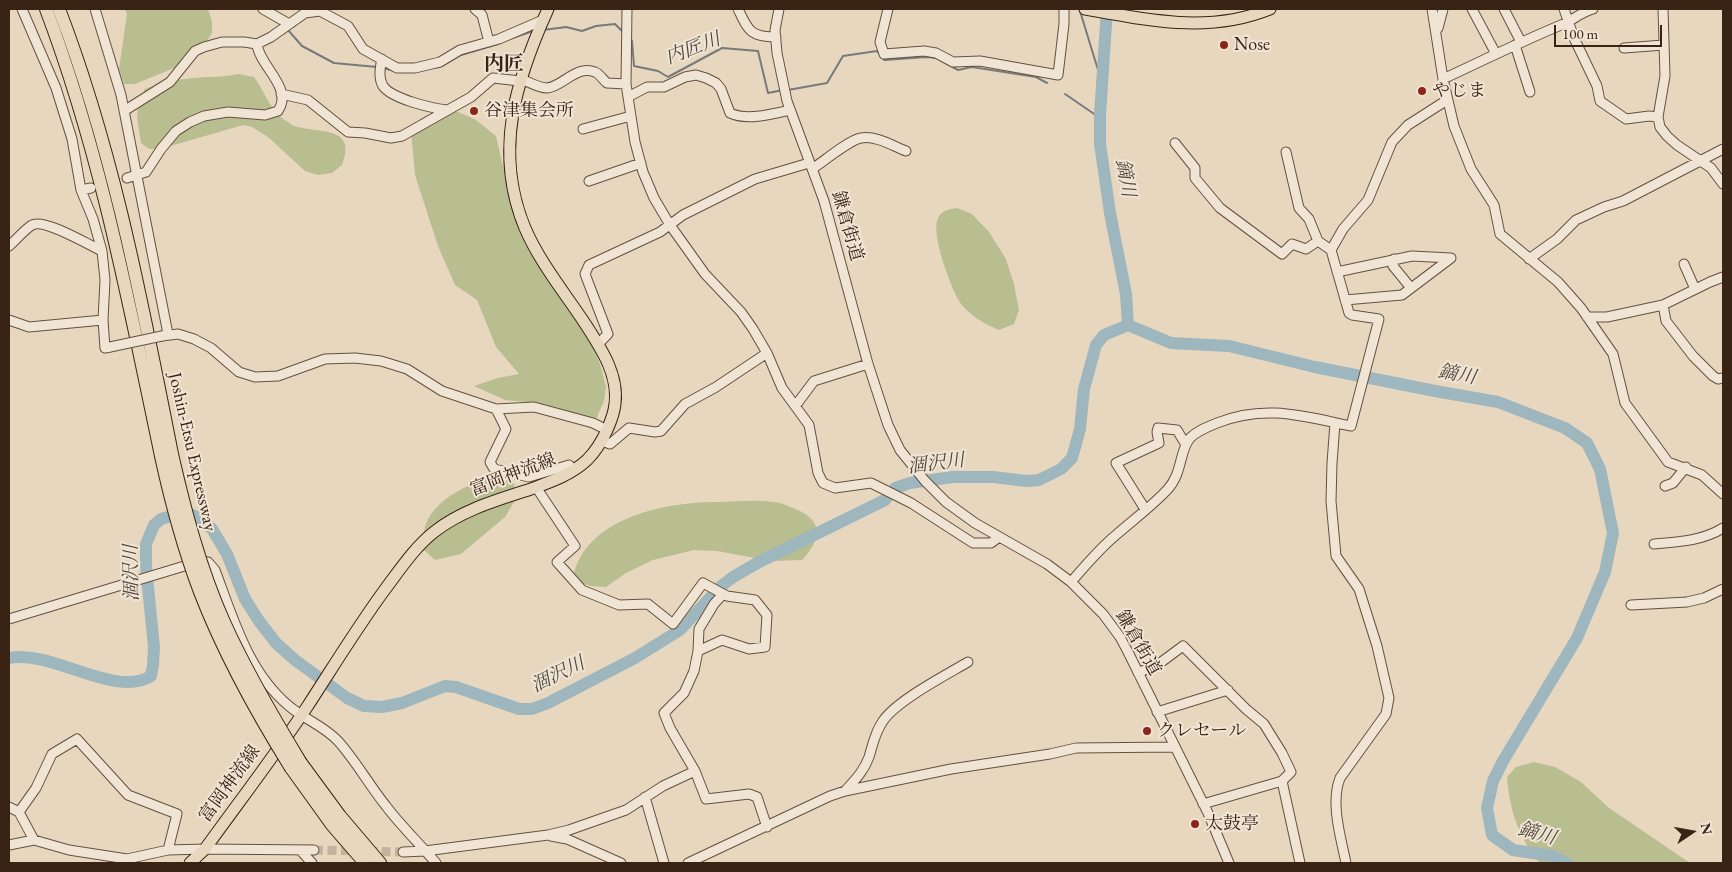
<!DOCTYPE html>
<html>
<head>
<meta charset="utf-8">
<style>
  body { margin:0 }
  #map { position:relative; width:1732px; height:872px; overflow:hidden; background:#e8d7bf; font-family:"EB Garamond",serif }
  canvas { display:block }
  .frame { position:absolute; inset:0; border:10px solid #392314; pointer-events:none }
  .north { position:absolute; left:1667px; top:807px; width:50px; height:50px; -webkit-text-stroke:4px #f0e5d5; paint-order:stroke; rotate:78deg; font-size:14px; font-weight:700; line-height:20px; text-align:center; color:#392314 }
  .north::after { content:''; display:block; margin:auto; width:18px; height:22px; background:#392314; clip-path:polygon(50% 0,100% 100%,50% 72%,0 100%) }
  .scale { position:absolute; left:1554px; top:25px; width:108px; height:22px; box-sizing:border-box; border:2px solid #392314; border-top:0; padding-left:6px; font-size:15px; line-height:18px; white-space:nowrap; color:#392314; -webkit-text-stroke:4px #f0e5d5; paint-order:stroke }
</style>
</head>
<body>
<div id="map">
<canvas width="1732" height="872"></canvas>
<div class="frame"></div>
<div class="north">N</div>
<div class="scale">100 m</div>
</div>
<script>
const g = document.querySelector('canvas').getContext('2d');
g.lineJoin = 'round';
function fillPath(path, color) {
  g.fillStyle = color;
  g.fill(path, 'evenodd');
}
function trace(path, color, width, dash) {
  g.strokeStyle = color;
  g.lineWidth = width;
  g.lineCap = dash ? 'butt' : 'round';
  g.setLineDash(dash || []);
  g.stroke(path);
}
function label(font, color, halo, rows, align = 'center') {
  g.font = font + ' "EB Garamond","Noto Serif JP",serif';
  g.lineWidth = 4;
  g.setLineDash([]);
  g.textBaseline = 'middle';
  g.strokeStyle = halo;
  g.fillStyle = color;
  for (const [text, x, y, turn = 0] of rows) {
    g.save();
    g.translate(x, y);
    g.rotate((+turn || 0) * Math.PI / 180);
    g.textAlign = isNaN(turn) ? turn : align;
    if (halo) g.strokeText(text, 0, 0);
    g.fillText(text, 0, 0);
    g.restore();
  }
}
fillPath(new Path2D(`
  M124 9H208L212 21V33L199 54 189 62 135 84H124L119 69 127 13Z
  M238 74 254 77C264 90 269 108 282 118 285 120 289 123 292 125 316 135 358 123 342 165L332 173 318 175 305 171 268 137 252 127 243 125 160 149H149L141 143C138 120 133 110 145 89 161 83 177 79 195 78 211 76 220 78 238 74Z
  M435 111 458 112 476 120 496 136 502 163 535 254 593 347 600 364 606 387 604 401 596 419 538 403 505 400 474 386 498 378 519 374 496 347 477 300 455 285 438 246 415 175 411 131 420 119Z
  M957 208 972 214 989 232 1006 259 1014 284 1019 310 1014 324 999 330C985 324 968 315 959 301 951 287 930 233 938 218 942 210 950 209 957 208Z
  M507 475 514 484 516 499 505 517 461 554 435 560 424 550C424 544 422 537 424 531 430 498 478 478 507 475Z
  M708 502C730 502 753 499 774 502 780 502 787 506 793 508 823 519 823 538 802 560L771 561 717 551 694 550 653 560 626 573 606 587 591 586 581 583 574 573C589 519 660 504 708 502Z
  M1534 762 1555 767 1581 782 1609 808 1690 863 1539 862C1518 836 1510 811 1507 777L1516 767Z`), '#b8be90');
trace(new Path2D(`
  M1080 11 1102 83
  M288 30 302 46 334 63 377 67
  M543 30 566 27 582 31 596 26 615 24 623 32
  M630 39 632 41 634 66 658 71 668 77 722 48 758 51 768 93 783 90
  M507 40 533 31
  M384 68 394 71
  M433 68 440 67 461 55 498 44
  M788 90 827 83 843 56 877 51 884 60 927 57 936 58 958 70 972 67 1036 77 1047 83
  M1065 94 1100 118`), '#767b7a', 2);
trace(new Path2D(`
  M1107 9 1100 115V144L1110 213 1126 294 1128 325
  M1128 325 1171 343 1229 346 1315 367 1435 391 1498 402 1565 428 1587 443 1600 469 1613 533 1605 572 1577 638 1503 761 1493 781 1487 808 1492 835 1513 850 1553 856 1567 863
  M9 658C51 649 116 699 151 676L153 665 154 647 146 567V544L154 525 161 519 185 512 200 518 212 529 227 554 245 599 259 621 276 643 295 660 347 698 364 706 382 707 402 703 445 686 456 687 519 709H532L548 703 635 658 680 630 720 587 733 577 759 562 885 500 895 488 910 483 952 477H993L1026 481 1039 480 1061 469 1072 458 1080 429 1084 389 1096 345 1104 335 1128 325`), '#9eb6be', 12);
trace(new Path2D(`
  M314 850 403 852`), '#c5b39d', 9, [9, 4.5]);
const minor = new Path2D(`
  M22 9 56 88 72 139 81 190 93 219 102 251 105 280 103 320 105 348 110 347
  M95 9 121 95 168 334
  M263 9 289 24
  M475 9 482 15 489 42
  M627 9 626 84 635 142 643 172 654 198 670 225 705 274 741 312 753 329 767 353 782 388 809 425 818 473 823 483 835 488 871 483 911 503 973 543H991L999 537
  M738 9C748 30 750 37 776 37
  M779 9 775 30 777 53 787 101 824 201 868 364 888 425 900 450 925 481 946 502 975 523 1047 564 1071 582 1103 614 1120 637 1128 652 1208 813 1229 863
  M888 9 880 42 884 54 924 51 936 53 953 62 980 61 1058 75 1064 24V9
  M1432 9 1443 79 1454 126 1471 169 1494 205 1500 234 1558 282 1581 308 1613 354 1625 403 1668 462 1702 475 1723 494
  M1472 9 1496 54
  M1504 9 1521 42
  M1564 9 1574 38 1597 86 1600 101 1626 119 1649 116 1658 117
  M1663 9 1665 76 1658 117 1660 127 1667 136 1677 145 1711 168 1723 184
  M1438 28 1443 9
  M1515 45 1530 92
  M1624 48 1664 45
  M382 59C380 67 378 78 383 86 392 99 431 108 447 110
  M521 79C529 82 539 88 547 88 564 86 575 65 595 72 600 74 603 80 607 83L626 84
  M1443 79C1484 60 1524 40 1566 23 1575 18 1582 12 1593 9
  M281 94 308 100 348 132 365 133 391 138 402 136 471 97 493 78 520 81
  M628 97 647 87H664L685 77 696 75 706 78 716 83 721 89 730 113C746 121 773 114 790 110
  M124 111 170 82 195 51 204 47 222 42H244L257 44 271 37 305 13 320 11 348 26 363 49 397 68H415L440 62 460 50 499 39 543 20
  M583 129 631 116
  M1175 143 1195 168V178L1220 208 1282 254 1292 244 1306 249 1318 241
  M1286 152 1299 208 1309 219 1318 241 1331 250
  M812 169C823 162 849 140 861 138 875 135 893 146 906 151
  M127 178 146 172 161 149 176 131 190 122 204 116 228 112 265 115 278 111C294 88 259 66 257 44
  M589 181 641 163
  M81 190 91 188
  M9 246C16 240 24 230 32 225 44 218 89 245 102 251
  M1394 259 1393 266 1411 288
  M1529 259 1557 239 1576 220 1604 207 1623 201 1723 149
  M1684 264 1695 289
  M1337 272 1412 256 1451 258 1402 295 1345 300
  M1663 305 1666 321 1693 356 1713 376 1718 379 1723 378
  M1587 317H1607L1663 305 1710 282 1723 277
  M9 320 29 327 103 320
  M162 336 178 334 194 339 211 348 239 372 255 377 278 376 325 359 355 358 381 361 407 369 442 391 496 409 534 407 593 423 607 430
  M598 344 608 334 585 274 589 265 660 232 683 215 755 179 809 163
  M796 405 814 381 868 364
  M496 409 506 429 490 462 494 469 529 477 569 465 574 470
  M1335 423 1332 463 1331 501 1336 556 1359 589 1377 646 1389 698 1386 714 1340 778C1330 803 1341 838 1346 863
  M602 441 610 444 629 428 655 432 661 431 685 404 716 387 767 353
  M1665 486 1673 483 1686 467
  M536 487 575 546 557 562 582 590 619 605 648 604 673 624 703 583 727 596 755 600 767 615 765 647 749 649 722 640 698 651
  M1145 509 1116 463 1159 443 1157 432 1158 428 1177 430 1186 445
  M1654 544C1678 542 1702 541 1723 528
  M1071 582C1085 566 1100 548 1116 535 1133 520 1152 506 1167 490 1183 473 1179 451 1190 438 1197 431 1207 427 1217 423 1265 404 1302 416 1351 426L1379 319 1352 315 1349 313 1331 250 1343 229 1368 200 1392 142 1408 125 1447 100
  M1631 605 1687 602 1704 598 1723 589
  M9 619 201 561 208 562 215 570C233 618 248 672 289 706 304 719 324 726 338 741 356 761 369 785 386 806 401 826 420 844 436 863
  M1138 673 1160 663 1183 646 1246 709 1264 724 1282 753 1291 772 1282 781 1300 863
  M1157 712 1228 690
  M695 771 706 799 749 794 757 797 767 827
  M845 791C855 780 864 771 869 757 873 744 875 732 883 721 896 701 946 675 968 662
  M645 797 664 863
  M1203 804 1282 781
  M9 807 19 812
  M551 836 567 839 621 863
  M34 840 19 812 36 788 52 754 77 739 128 795 177 814 168 850
  M9 845 34 840 69 850 127 859 168 850 205 849 314 850
  M301 851 312 863
  M403 852 425 851 548 835 569 830 626 810 663 786 695 771 670 728 664 713 684 693 694 671 698 651 699 629 714 604 723 594
  M688 863 830 796 845 791 951 769 1050 754 1076 748 1174 747`);
const major = new Path2D(`
  M1085 9C1149 20 1208 34 1270 9
  M190 863 205 849C239 802 275 755 307 707 333 667 358 626 386 588 401 568 415 547 434 532 462 510 497 500 531 489 550 482 571 475 587 460 596 451 602 441 607 430 611 421 614 414 615 404 619 374 600 347 584 322 564 292 539 261 525 228 493 151 516 80 548 9`);
const highway = new Path2D(`
  M46 9C101 154 129 304 161 456
  M59 9C114 152 142 303 172 454
  M301 763 340 816 380 863
  M291 768 332 825 365 863`);
trace(minor, '#65503f', 11);
trace(major, '#392314', 13);
trace(highway, '#392314', 14);
trace(minor, '#f0e5d5', 9);
trace(major, '#e8d7bf', 11);
trace(highway, '#e8d7bf', 12);
const minorBridge = new Path2D(`
  M110 347 162 336`);
const highwayBridge = new Path2D(`
  M172 454C185 511 200 568 224 622 246 671 273 717 301 763
  M161 456C171 502 183 547 200 592 224 654 256 712 291 768`);
trace(minorBridge, '#65503f', 11, []);
trace(highwayBridge, '#392314', 14, []);
trace(minorBridge, '#f0e5d5', 9);
trace(highwayBridge, '#e8d7bf', 12);
for (const [x, y, r, color] of [
  [1224,45,5,"#8f2418"],
  [1422,91,5,"#8f2418"],
  [474,111,5,"#8f2418"],
  [1147,731,5,"#8f2418"],
  [1195,824,5,"#8f2418"]
]) {
  const dot = new Path2D();
  dot.arc(x, y, r, 0, 2 * Math.PI);
  g.fillStyle = color;
  g.fill(dot);
  trace(dot, '#f0e5d5', 2);
}
label('18px', '#392314', '#f0e5d5', [
  ["Nose",1234,45],
  ["やじま",1432,91],
  ["谷津集会所",484,111],
  ["クレセール",1157,731],
  ["太鼓亭",1205,824]
], 'left');
label('18px', '#392314', '#f0e5d5', [
  ["鎌倉街道",847,226,74],
  ["Joshin-Etsu Expressway",192,452,77],
  ["富岡神流線",513,475,-21],
  ["鎌倉街道",1138,643,60],
  ["富岡神流線",230,784,-54]
]);
label('italic 19px', '#52483e', '#f0e5d5', [
  ["内匠川",693,49,-21],
  ["鏑川",1125,178,80],
  ["鏑川",1457,375,11],
  ["涸沢川",936,464,-7],
  ["涸沢川",132,573,-91],
  ["涸沢川",558,675,-26],
  ["鏑川",1537,834,16]
]);
label('bold 20px', '#392314', '#f0e5d5', [
  ["内匠",504,65]
]);
</script>
</body>
</html>
